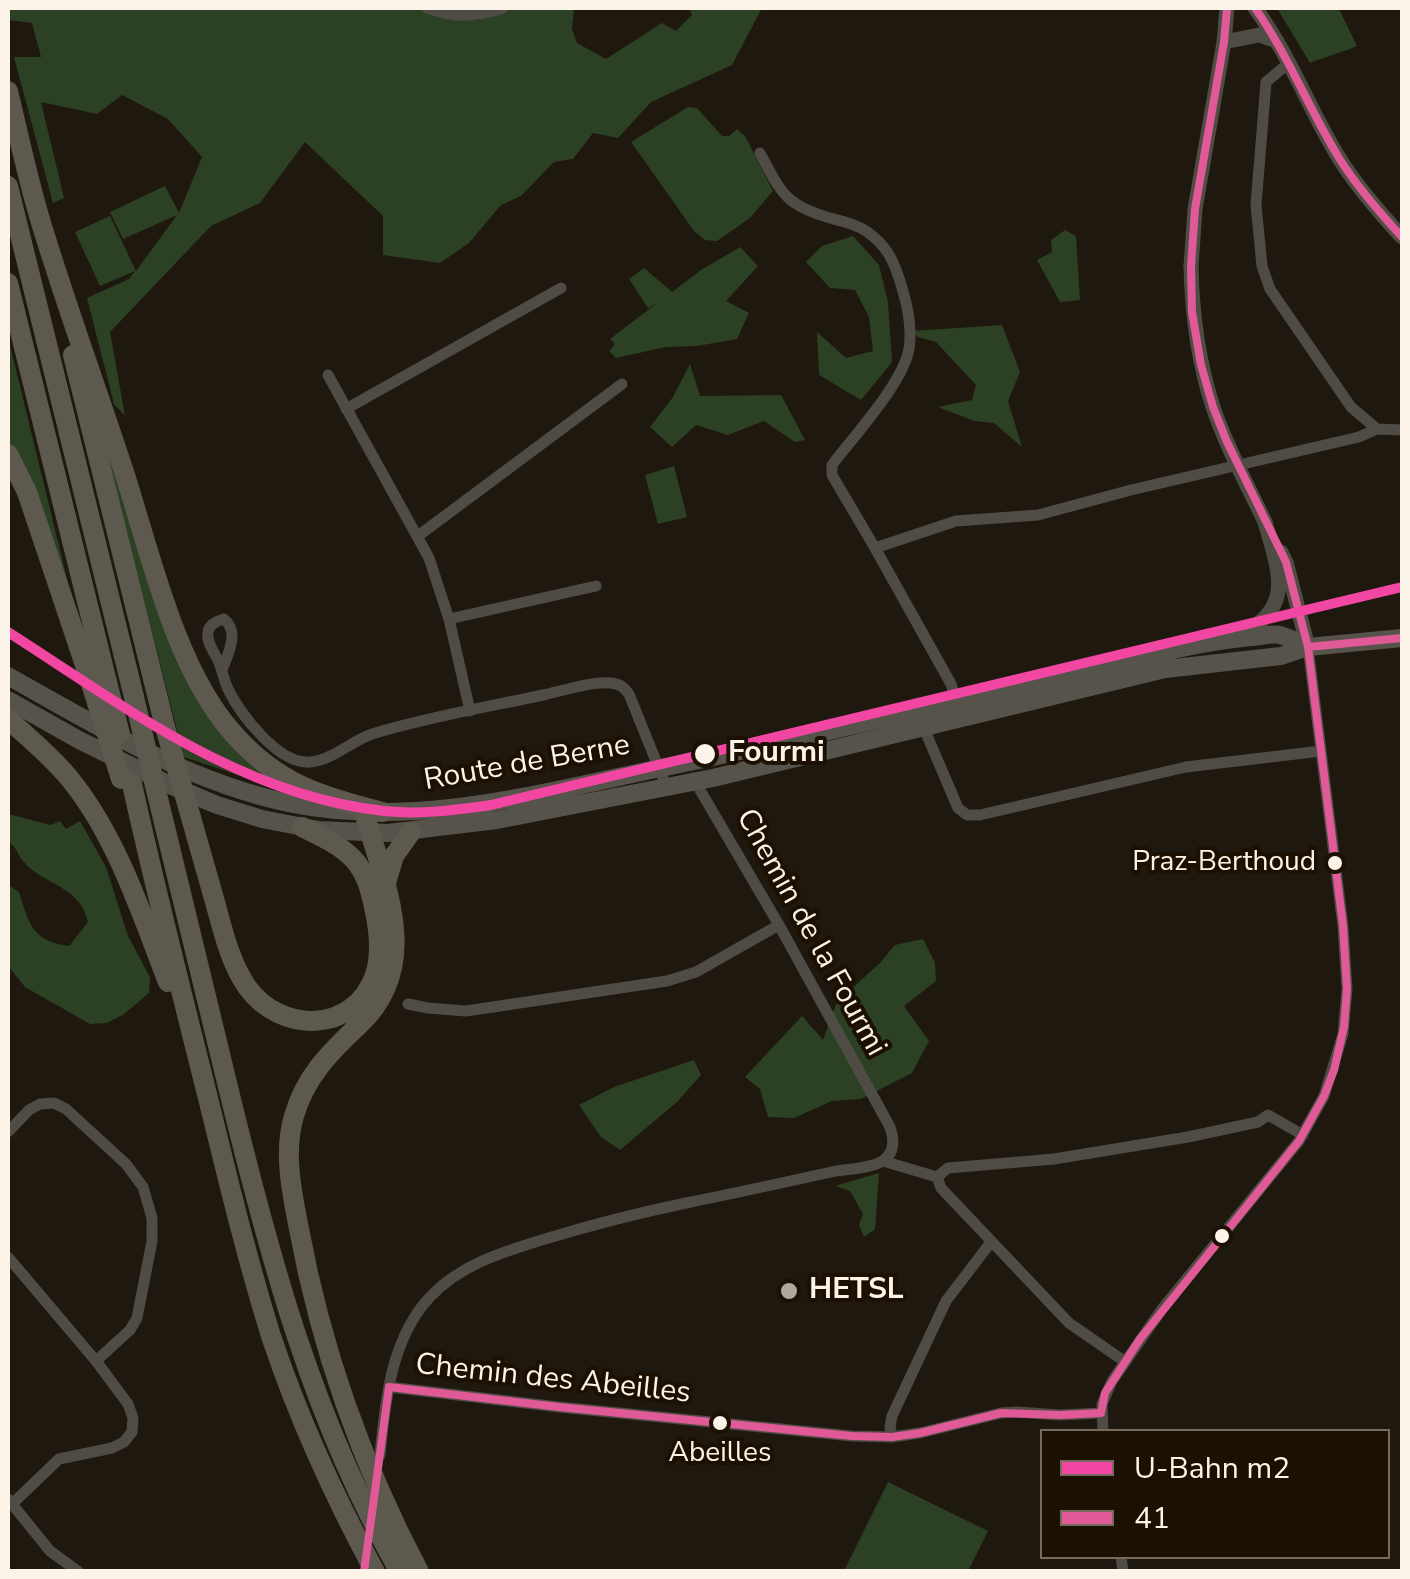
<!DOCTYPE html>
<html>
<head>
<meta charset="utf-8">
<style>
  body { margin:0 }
  #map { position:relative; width:1410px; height:1579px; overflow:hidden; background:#1e180f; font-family:"Nunito Sans",sans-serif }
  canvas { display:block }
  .frame { position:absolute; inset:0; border:10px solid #fcf4e9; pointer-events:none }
  .legend { position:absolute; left:1040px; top:1429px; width:350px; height:130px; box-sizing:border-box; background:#1b1002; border:2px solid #756b5e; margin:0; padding:12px 18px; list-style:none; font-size:30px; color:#fcf4e9 }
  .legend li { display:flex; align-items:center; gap:20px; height:50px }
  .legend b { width:50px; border:2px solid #756b5e }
</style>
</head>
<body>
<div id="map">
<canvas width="1410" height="1579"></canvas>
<div class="frame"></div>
<ul class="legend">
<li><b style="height:12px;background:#f246a3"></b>U-Bahn m2</li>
<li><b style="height:12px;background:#df5a96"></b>41</li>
</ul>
</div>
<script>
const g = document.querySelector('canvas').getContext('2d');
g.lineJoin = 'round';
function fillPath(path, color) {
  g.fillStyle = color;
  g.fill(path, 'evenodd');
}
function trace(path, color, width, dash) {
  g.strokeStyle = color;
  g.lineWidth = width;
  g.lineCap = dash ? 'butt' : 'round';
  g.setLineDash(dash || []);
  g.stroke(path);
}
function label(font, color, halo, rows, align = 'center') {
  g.font = font + ' "Nunito Sans",sans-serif';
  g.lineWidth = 8;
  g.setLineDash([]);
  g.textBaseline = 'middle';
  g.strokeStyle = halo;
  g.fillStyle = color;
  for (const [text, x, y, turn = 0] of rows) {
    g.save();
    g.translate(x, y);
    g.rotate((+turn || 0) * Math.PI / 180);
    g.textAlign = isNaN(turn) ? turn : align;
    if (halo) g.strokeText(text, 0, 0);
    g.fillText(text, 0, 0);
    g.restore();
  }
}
fillPath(new Path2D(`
  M8 8H415L445 18 477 20 515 8H574L572 29 577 43 606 59 662 23 676 31 692 15 689 8H762L732 65 651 102 618 138 593 133 573 159 554 162 521 196 501 205 469 243 440 263 383 255V216L305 142 260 203 211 226 110 332 125 416 114 404 87 298 129 279 135 271 100 286 75 232 110 216 136 271 177 215 123 239 110 212 165 186 179 213 202 157 168 119 122 95 97 114 41 102 64 198 53 203 14 57H41L32 23 8 20Z
  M1277 8H1332L1340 11 1357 46C1341 53 1326 56 1310 63Z
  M688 107 697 108 722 136H729L737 129 745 136 773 191 750 218 717 241 705 240 694 231 631 142Z
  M1065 230 1076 236 1080 300 1060 302 1037 260 1052 252 1051 240Z
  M853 236 879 265 888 302 892 362 861 400 819 375 817 332 846 358 873 351 869 317 855 290 830 288 806 262 822 246Z
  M740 247 758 266 726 301 749 313 737 339 697 346 666 347 616 358 609 351 615 344 610 339 657 303 648 308 629 279 644 268 672 292 701 270Z
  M1002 325 1020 372 1008 401 1022 447 994 423 974 421 938 407 972 400 976 385 936 342 918 337 912 331Z
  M8 337 68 583 8 446Z
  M690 364 700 396 781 395 805 440 795 442 764 421 728 435 696 425 672 447 650 427 673 397Z
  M94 406 178 650 266 772 259 782 184 757Z
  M674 466 687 517 658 524 645 475Z
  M8 814 51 825 60 821 66 829 80 821 106 867 128 936 150 977 149 993 124 1014 107 1023 90 1024 25 987 8 966V885L19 892C29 924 32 941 69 946L88 922C80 885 44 886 23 861 16 853 17 847 8 842Z
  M923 939 935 963 936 981 904 1006 929 1041 912 1073 861 1099 832 1101 794 1118 768 1117 760 1089 745 1077 802 1016 823 1040 837 1002 880 963 895 945Z
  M694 1060 701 1075 677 1102 620 1150 601 1137 579 1105 614 1087Z
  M879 1173 875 1229 864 1237 859 1225 863 1214 850 1191 835 1186Z
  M888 1482 988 1531 968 1571H844Z`), '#2c4123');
trace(new Path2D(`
  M427 8C455 18 475 17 503 8
  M1289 63 1266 82 1256 205 1262 266 1270 289 1351 407 1377 429 1402 430
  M760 153C781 192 784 205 830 218 842 221 856 224 866 231 888 246 895 263 902 288 908 307 912 329 909 349 903 383 854 436 832 465V475L875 548 951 684 957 701
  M328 375 429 558 449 619 470 711
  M346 409 561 288
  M418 536 622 384
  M875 548 956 521 1038 515 1131 490 1359 437 1377 429
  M449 619 596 586
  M222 670C228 654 240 632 224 619 217 621 209 624 208 632 206 642 214 652 218 660 222 670 224 680 228 689 240 714 279 765 310 762 333 760 351 741 372 734 428 717 487 707 543 695 562 691 592 681 611 683 620 684 624 687 629 694L666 786
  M923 726 958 808 967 815H980L1186 767 1321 751
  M408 1004 428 1008 466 1011 667 981 696 972 779 925
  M8 1132 29 1110 40 1104 54 1103 66 1109 126 1164 143 1187 152 1218V1241L137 1318 130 1330 96 1361
  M883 1161 937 1177
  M937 1177 948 1168 1054 1159 1188 1137 1258 1122 1268 1115 1303 1135
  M937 1177 941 1188 1069 1323 1124 1361
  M8 1257 96 1361 128 1404 133 1418 132 1432 124 1442 112 1448 59 1459 11 1505
  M389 1387 559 1407 852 1436 892 1437 920 1433 1001 1413 1017 1412 1060 1415 1101 1413
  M1103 1432 1102 1404 1112 1381 1162 1309 1299 1141 1324 1096 1343 1034 1347 989 1343 926 1308 647
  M892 1437 890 1427 892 1416 946 1301 991 1242
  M380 1455C385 1402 391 1338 430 1297 461 1264 503 1252 545 1239 591 1225 638 1213 686 1203 736 1193 786 1182 836 1171 864 1167 904 1168 890 1127L779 925 693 778
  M8 1499 50 1551 79 1572
  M1121 1556 1123 1572`), '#4f4b45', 11);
trace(new Path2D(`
  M1255 8C1289 54 1309 109 1339 158 1357 187 1379 212 1402 237
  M1224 42 1259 35 1277 41
  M1191 266 1195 209 1224 42 1227 8
  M1281 552 1286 562 1308 647
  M1237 637C1295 608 1280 575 1265 522`), '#4f4c44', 15);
trace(new Path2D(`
  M8 676C97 726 186 781 288 803 409 828 529 796 646 771 789 742 931 707 1073 674 1131 660 1190 643 1250 637 1259 637 1271 633 1280 635 1289 637 1299 643 1308 647
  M8 700 79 740 172 786 217 805 262 819 319 830 388 833 497 820 713 778 1165 669 1281 656 1308 647 1402 638`), '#56534a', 18);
trace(new Path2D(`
  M8 91C18 133 27 175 39 216 65 303 97 389 125 475 151 556 176 669 232 732 277 784 318 795 382 812
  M8 186 134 697
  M8 283 107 682
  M73 355 165 727
  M8 454 27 492 88 674
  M8 719C29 738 52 757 70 779 117 837 141 913 168 982
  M132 784C155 888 181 991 207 1094 227 1175 246 1256 271 1336 298 1417 334 1496 375 1572
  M157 794C181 893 205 992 229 1091 270 1259 313 1421 400 1572
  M188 807C197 839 206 870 215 902 223 931 230 962 247 987 281 1034 354 1034 375 975 382 953 379 929 374 907 370 887 364 867 348 854 335 842 317 835 302 827
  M364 812C384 884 424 964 359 1025 330 1052 305 1077 294 1116 283 1152 292 1193 299 1229 321 1348 362 1464 419 1572
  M386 883 394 856 411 832`), '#5d594f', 20);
trace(new Path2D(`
  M1191 266C1192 314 1198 361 1213 407 1226 446 1247 484 1265 522`), '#4f4c44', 15);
trace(new Path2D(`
  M88 674 121 779
  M107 682 120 734
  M134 697 157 794
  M165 727 188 807`), '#5d594f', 20);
trace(new Path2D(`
  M1255 8C1288 55 1309 109 1339 158 1357 187 1379 212 1402 237
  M1308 647 1402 638
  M389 1387 559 1407 852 1436 892 1437 920 1433 1001 1413 1060 1415 1101 1413
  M1101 1413 1105 1393 1140 1339 1299 1141 1324 1096 1334 1070 1344 1027 1347 989 1343 926 1308 647 1286 562 1227 442 1213 407 1201 365 1192 312 1191 266 1195 209 1224 42 1227 8
  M364 1572 389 1387`), '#df5a96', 8);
trace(new Path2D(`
  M8 632C125 707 242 796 384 811 420 815 456 810 491 805L1402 587`), '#f246a3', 10);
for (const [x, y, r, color] of [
  [705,754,12,"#fcf4e9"],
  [1335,863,9,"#fcf4e9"],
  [1222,1236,9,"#fcf4e9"],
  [789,1291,10,"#aea79d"],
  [720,1423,9,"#fcf4e9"]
]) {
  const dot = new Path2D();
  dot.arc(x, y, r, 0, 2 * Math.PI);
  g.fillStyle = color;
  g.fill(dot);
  trace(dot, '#1b1002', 4);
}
label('28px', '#fcf4e9', '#1b1002', [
  ["Praz-Berthoud",1316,863],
  ["Abeilles",720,1454,"center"]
], 'right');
label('bold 30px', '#fcf4e9', '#1b1002', [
  ["Fourmi",728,754]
], 'left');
label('30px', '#fcf4e9', '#1b1002', [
  ["Route de Berne",527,764,-10],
  ["Chemin de la Fourmi",810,933,61],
  ["Chemin des Abeilles",553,1380,6]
]);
label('bold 30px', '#fcf4e9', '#1b1002', [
  ["HETSL",809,1291]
], 'left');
</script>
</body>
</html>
